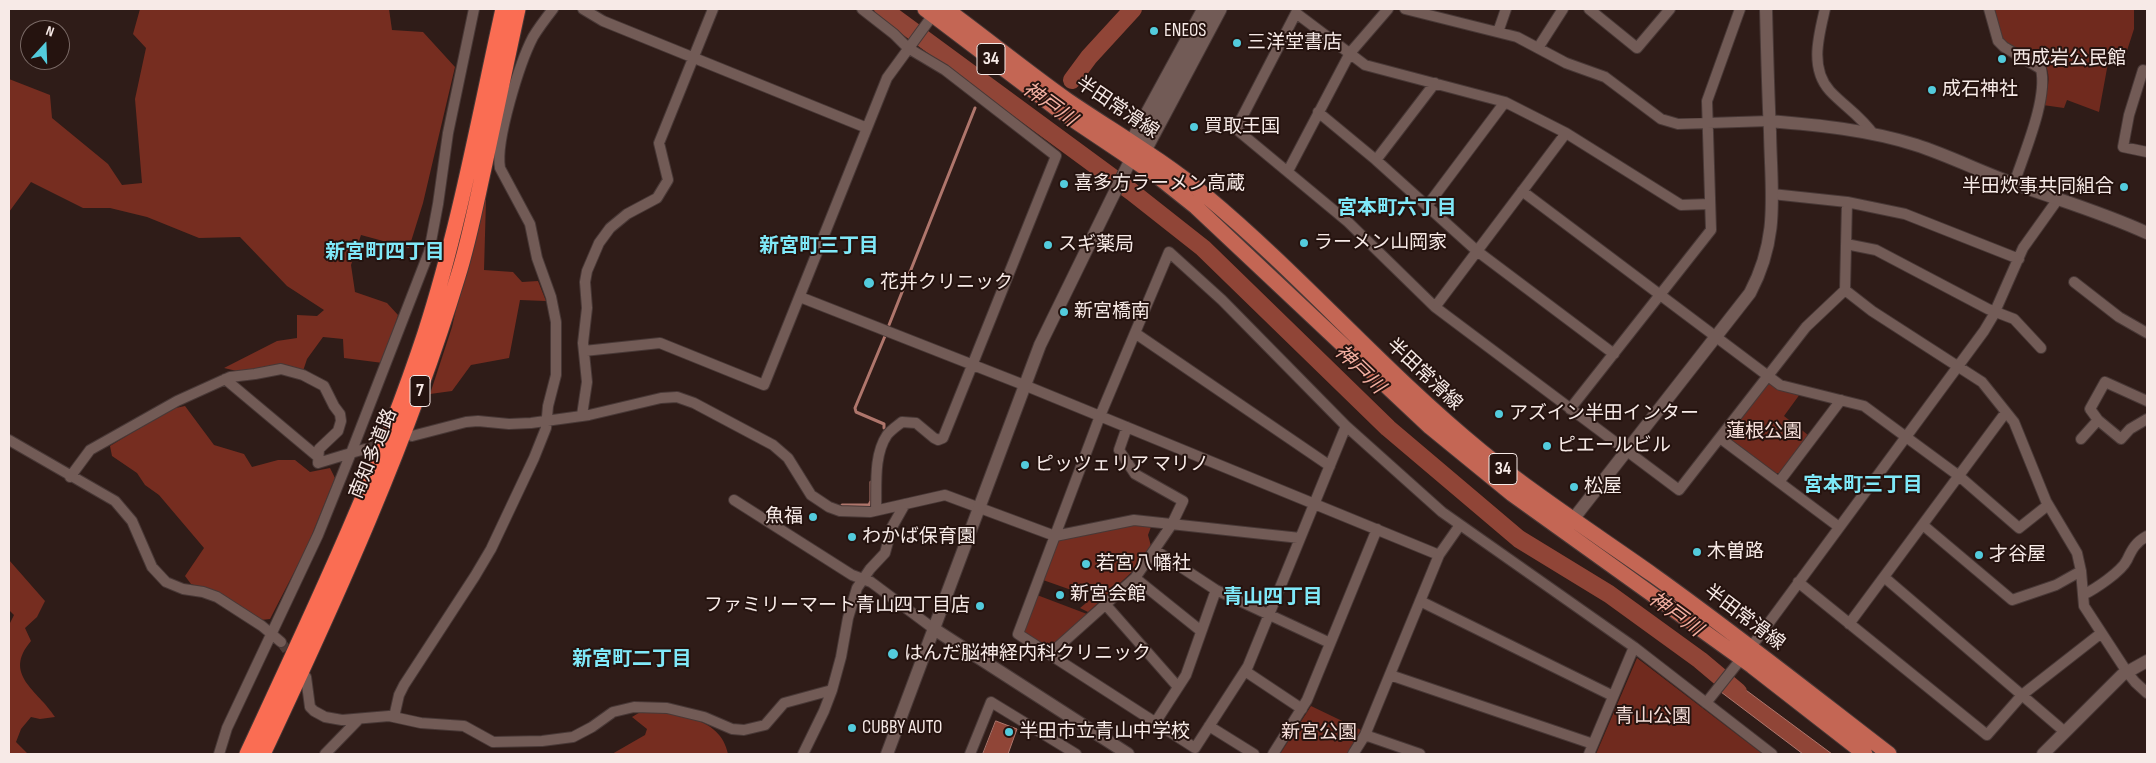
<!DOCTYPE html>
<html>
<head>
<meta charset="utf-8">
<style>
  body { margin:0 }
  #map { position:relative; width:2156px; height:763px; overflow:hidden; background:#2f1c18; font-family:"Sofia Sans Condensed",sans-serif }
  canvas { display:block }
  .frame { position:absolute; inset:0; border:10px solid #f7eae7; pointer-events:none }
  .north { position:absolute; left:20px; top:20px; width:50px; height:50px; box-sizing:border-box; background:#25130f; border:1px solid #796965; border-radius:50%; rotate:20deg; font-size:14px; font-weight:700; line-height:20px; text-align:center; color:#f7eae7 }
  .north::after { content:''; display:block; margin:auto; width:18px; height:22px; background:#53cbdc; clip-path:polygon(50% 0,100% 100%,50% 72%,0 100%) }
</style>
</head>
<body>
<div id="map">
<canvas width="2156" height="763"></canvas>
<div class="frame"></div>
<div class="north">N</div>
</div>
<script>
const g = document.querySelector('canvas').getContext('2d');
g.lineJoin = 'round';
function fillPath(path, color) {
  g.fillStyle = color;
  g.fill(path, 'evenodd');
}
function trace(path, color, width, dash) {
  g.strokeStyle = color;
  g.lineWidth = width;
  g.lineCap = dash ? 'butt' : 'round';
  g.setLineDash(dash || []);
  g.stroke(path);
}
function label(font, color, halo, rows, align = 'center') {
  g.font = font + ' "Sofia Sans Condensed","Noto Sans JP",sans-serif';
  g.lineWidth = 4;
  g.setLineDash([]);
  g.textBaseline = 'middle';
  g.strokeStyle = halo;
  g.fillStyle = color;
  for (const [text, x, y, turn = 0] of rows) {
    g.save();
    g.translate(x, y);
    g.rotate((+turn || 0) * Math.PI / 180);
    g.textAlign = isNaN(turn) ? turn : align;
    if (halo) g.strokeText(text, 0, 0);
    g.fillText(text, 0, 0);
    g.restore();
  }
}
fillPath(new Path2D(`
  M1994 9H2134V29L2122 66 2108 63 2099 112 2067 100 2064 108 2043 105C2047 90 2052 78 2045 64L2006 43 2001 37Z
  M1771 384 1800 394 1784 416 1808 435 1779 473H1776L1729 438V434L1767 385Z
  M1037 595 1087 614 1052 647 1047 648 1026 634 1023 630Z
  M1637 658 1756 749 1763 754H1596Z
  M1311 706 1361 730 1347 754H1280Z`), '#702a1e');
fillPath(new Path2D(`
  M140 9H389L392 30 423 32 455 67 423 203 409 248 361 235 351 265 355 292 387 303 398 315 383 363 344 358 343 339 323 337 307 359 303 371 284 365 241 372 224 368 277 341 297 338V315L317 316 324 310 287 286 240 237 199 238 147 217 110 208H83L31 182 9 212V79L50 95 52 118 108 164 122 185 142 183 135 99 146 48 133 34Z
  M481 199 486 200 484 270 513 272 522 282 538 281 546 301 520 300 509 358 471 365 452 391 430 394 452 327Z
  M185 406 214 445 244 454 252 467 278 460H295L310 472 330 468 335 478 307 547 270 619 261 620 230 599 191 584 185 576 204 548 159 495 145 485 137 473 112 456 110 446 171 409Z
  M1134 525 1151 527 1148 535 1151 546 1132 572 1088 612 1080 608 1102 590V587L1097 585 1077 592 1043 580 1056 542 1061 539Z
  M9 560 45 601 37 617 25 628 31 641C2 675 38 690 55 717L40 719 31 717 21 729 16 742 28 754H9V625L14 615 9 610Z
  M642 711C673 713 721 716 728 754H612L645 735 647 729 632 717Z`), '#762d20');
const water = new Path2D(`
  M1731 679 1832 754H1803L1721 692Z
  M996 721 1017 729 1008 754H983Z`);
fillPath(water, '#904537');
trace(water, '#af766c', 1);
trace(new Path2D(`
  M889 325 975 108
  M884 428V424L856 412 855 408 885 336
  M842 505H869L871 501V482`), '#af766c', 3);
trace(new Path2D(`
  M883 9 1132 192 1203 248 1388 428 1519 539 1609 594 1700 660 1738 692
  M1072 80 1089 57 1133 9`), '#904537', 18);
trace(new Path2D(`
  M365 449 388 442
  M281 642 295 661`), '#4d3b37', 10, [10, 5]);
const minor = new Path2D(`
  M583 9 603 21 867 128
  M862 9 894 34 908 48 945 70 1056 156 943 438 938 440 934 438 916 423 902 422C897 426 891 430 887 435 873 456 877 487 876 510
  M1405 9 1517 37 1566 63 1605 77 1661 119 1678 124 1769 121
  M1589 9 1637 48 1670 9
  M1825 9C1819 35 1809 68 1830 91 1845 107 1860 115 1874 135
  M1989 9 1998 41 2004 47 2041 69C2048 99 2024 153 2014 184
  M1498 32 1506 9
  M1538 48 1563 9
  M2147 71 2143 70 2129 115 2123 147 2147 152
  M1318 112 1376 160 1477 251 1614 354
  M1376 160 1435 83
  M1288 171 1350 53 1388 9
  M1522 191 1780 385 1864 406 1959 476 2019 528 2048 505
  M1772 194 1847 202 1905 214 2019 259
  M1847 202 1845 290 1872 311 1982 382 2014 422 2046 501 2077 553 2081 571 2084 606 2127 672 2135 682 2147 693
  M1710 204 1681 205 1566 133 1505 102 1365 65 1296 13 1236 129 1348 222 1435 307 1679 490 1806 327 1845 290
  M1427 206 1505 102
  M1846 244 1876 250 1988 309 2014 319 2041 348
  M2074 282 2119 317 2147 333
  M800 297 1024 385 1439 555
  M1435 307 1566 133
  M1135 333 1330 466
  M584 351 660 343 764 385 887 78 933 15
  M225 379 318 457
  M2147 401 2105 382 2090 409 2098 420 2121 439 2130 429 2147 419
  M1570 409 1711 230 1707 101 1740 9
  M582 415 587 382 583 343 587 308 585 282 587 271 599 243 610 228 627 214 657 198 668 180 659 143 713 9
  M1346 426 1248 666 1195 748 1018 634 1100 416 1169 252 1222 300 1346 426 1442 512 1634 647 1772 754
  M412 436 466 422 478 421 509 424 531 423 589 415 661 398 677 397 694 403 773 445 788 458 811 495 829 507 840 511 870 512 945 495 1055 536 1134 520 1300 538
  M1720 438 1839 527
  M2081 439 2098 420
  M9 440 115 501 132 521 152 567 166 582 183 589 203 592 217 597 262 626 281 642
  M70 477 90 450 177 401 230 377 255 374 281 369 303 375 324 386 334 406 340 414 341 421 338 431 319 449 318 463 351 453 429 252 438 204 448 133 474 9
  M1779 482 1841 400
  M734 500 852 575 871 582 934 629
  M1923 525 2012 600 2056 585 2081 571
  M1155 550 1216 590 1330 643
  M1884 577 2065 732
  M1135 578 1201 631
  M1798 582 1987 735 2022 695 2100 634
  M2083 595C2095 589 2121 572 2127 560 2132 549 2136 542 2147 536
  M1420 601 1613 696
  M1105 604 1178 687
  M1849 624 2006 412
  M1050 654 1135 578 1172 524 1183 501 1135 474 1119 450 1127 427
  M1245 671 1302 709
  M1390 675 1593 744
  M306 677 310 707 314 711 325 717 342 720 389 716 421 723 464 726 493 742 542 741 573 737 592 727 613 712 634 707 667 708 704 717 732 729 744 730 765 725 784 703 832 690
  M1706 703 1757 639 1984 331 1993 316 2023 248 2058 199
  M394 717 399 695 404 685 475 576 491 549 534 458 546 428 548 406 556 375V322L551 297 537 258 530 224 500 168C495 141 520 62 533 37 539 27 546 18 553 9
  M1155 723 1186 675 1216 590
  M1209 726 1254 754
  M1365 735 1420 754
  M219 754 227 728 318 535 351 453 365 449
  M325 754 359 719
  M803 754 824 711 832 690 841 657 848 618 857 588 870 569 885 553 892 527 905 504
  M970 754 991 702 1076 754
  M1273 754 1307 700 1377 529
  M1353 754 1365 735 1439 555 1460 525
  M1589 754 1634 647`);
const tertiary = new Path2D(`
  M1769 121C1818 125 1869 130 1916 145 1950 156 1981 172 2015 184 2059 200 2104 213 2147 233
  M1567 527 1750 293C1780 236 1771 193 1770 132 1768 91 1767 50 1766 9
  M934 629 1128 754
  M887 754 1040 345 1131 159
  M2043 754 2122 675 2147 661`);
const secondary = new Path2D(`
  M1131 155 1132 143 1205 9
  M1134 157 1144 150 1219 9`);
const primary = new Path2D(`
  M925 9 1057 109 1157 176 1196 207 1430 427 1512 494 1752 666 1865 754
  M946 9C987 39 1026 71 1067 100 1114 132 1163 160 1206 196 1302 276 1384 372 1481 451 1536 496 1595 534 1653 575 1733 632 1811 694 1889 754`);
const motorway = new Path2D(`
  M247 754C311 616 377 478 425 333 459 228 479 117 503 9
  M263 754C336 599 408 441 458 276 469 241 476 204 484 168 495 115 507 62 518 9`);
trace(minor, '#483836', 12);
trace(tertiary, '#483836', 14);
trace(secondary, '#483836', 17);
trace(primary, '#483836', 17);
trace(motorway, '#483836', 17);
trace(minor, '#725b56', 10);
trace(tertiary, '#725b56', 12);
trace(secondary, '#725b56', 15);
trace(primary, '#c46654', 15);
trace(motorway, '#fa6d53', 15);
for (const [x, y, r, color] of [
  [1154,31,5,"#53cbdc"],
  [1237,43,5,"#53cbdc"],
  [2002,59,5,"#53cbdc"],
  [1932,90,5,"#53cbdc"],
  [1194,127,5,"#53cbdc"],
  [1064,184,5,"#53cbdc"],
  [2124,187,5,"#53cbdc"],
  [1304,243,5,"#53cbdc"],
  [1048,245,5,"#53cbdc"],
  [869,283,6,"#53cbdc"],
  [1064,312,5,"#53cbdc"],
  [1499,414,5,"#53cbdc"],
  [1547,446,5,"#53cbdc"],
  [1025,465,5,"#53cbdc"],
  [1574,487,5,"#53cbdc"],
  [813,517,5,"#53cbdc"],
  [852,537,5,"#53cbdc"],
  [1697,552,5,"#53cbdc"],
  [1979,555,5,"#53cbdc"],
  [1086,564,5,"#53cbdc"],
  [1060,595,5,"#53cbdc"],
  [980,606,5,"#53cbdc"],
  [893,654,6,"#53cbdc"],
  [852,728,5,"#53cbdc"],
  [1009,732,5,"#53cbdc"]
]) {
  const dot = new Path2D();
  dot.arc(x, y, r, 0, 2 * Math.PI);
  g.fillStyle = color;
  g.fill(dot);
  trace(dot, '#25130f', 2);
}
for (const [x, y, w] of [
  [991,59,28],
  [420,391,20],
  [1503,469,28]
]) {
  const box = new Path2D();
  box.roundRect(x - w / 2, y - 15.5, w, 31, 4);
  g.fillStyle = '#25130f';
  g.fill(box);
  trace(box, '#f7eae7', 1);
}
label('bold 18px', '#f7eae7', null, [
  ["34",991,59],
  ["7",420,391],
  ["34",1503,469]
]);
label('19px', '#f7eae7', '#25130f', [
  ["ENEOS",1164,31],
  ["三洋堂書店",1247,43],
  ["西成岩公民館",2012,59],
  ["成石神社",1942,90],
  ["買取王国",1204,127],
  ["喜多方ラーメン高蔵",1074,184],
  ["半田炊事共同組合",2114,187,"right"],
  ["ラーメン山岡家",1314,243],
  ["スギ薬局",1058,245],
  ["花井クリニック",880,283],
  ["新宮橋南",1074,312],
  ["アズイン半田インター",1509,414],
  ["ピエールビル",1557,446],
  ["ピッツェリア マリノ",1035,465],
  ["松屋",1584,487],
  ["魚福",803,517,"right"],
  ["わかば保育園",862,537],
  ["木曽路",1707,552],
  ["才谷屋",1989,555],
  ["若宮八幡社",1096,564],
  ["新宮会館",1070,595],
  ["ファミリーマート青山四丁目店",970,606,"right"],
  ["はんだ脳神経内科クリニック",904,654],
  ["CUBBY AUTO",862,728],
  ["半田市立青山中学校",1019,732]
], 'left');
label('19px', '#f7eae7', '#25130f', [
  ["半田常滑線",1117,108,34],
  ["半田常滑線",1424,375,43],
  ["南知多道路",374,454,-68],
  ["半田常滑線",1744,618,37]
]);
label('19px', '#f4ddd8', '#25130f', [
  ["蓮根公園",1764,432],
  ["青山公園",1653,717],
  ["新宮公園",1319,733]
]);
label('italic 20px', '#f3b0a2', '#25130f', [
  ["神戸川",1049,105,36],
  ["神戸川",1359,370,44],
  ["神戸川",1675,615,36]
]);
label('bold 20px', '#7fe8f8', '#25130f', [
  ["宮本町六丁目",1397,209],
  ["新宮町三丁目",819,247],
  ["新宮町四丁目",385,253],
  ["宮本町三丁目",1863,486],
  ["青山四丁目",1273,598],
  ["新宮町二丁目",632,660]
]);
</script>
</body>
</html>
